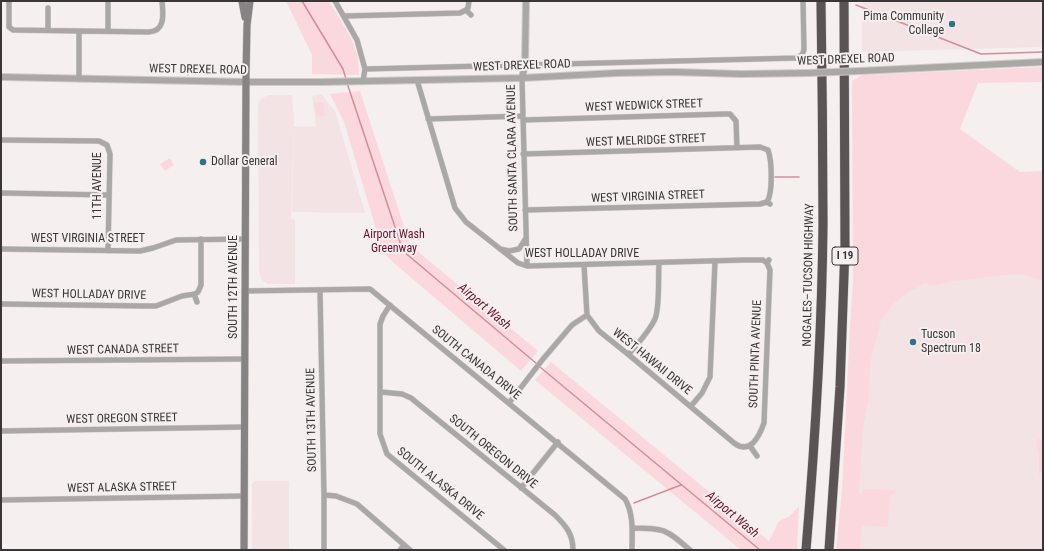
<!DOCTYPE html>
<html>
<head>
<meta charset="utf-8">
<style>
  body { margin:0 }
  #map { position:relative; width:1044px; height:551px; overflow:hidden; background:#f5eff0; font-family:"Roboto Condensed",sans-serif }
  canvas { display:block }
  .frame { position:absolute; inset:0; border:2px solid #383636; pointer-events:none }
</style>
</head>
<body>
<div id="map">
<canvas width="1044" height="551"></canvas>
<div class="frame"></div>
</div>
<script>
const g = document.querySelector('canvas').getContext('2d');
g.lineJoin = 'round';
function fillPath(path, color) {
  g.fillStyle = color;
  g.fill(path, 'evenodd');
}
function trace(path, color, width, dash) {
  g.strokeStyle = color;
  g.lineWidth = width;
  g.lineCap = dash ? 'butt' : 'round';
  g.setLineDash(dash || []);
  g.stroke(path);
}
function label(font, color, halo, rows, align = 'center') {
  g.font = font + ' "Roboto Condensed",sans-serif';
  g.lineWidth = 4;
  g.setLineDash([]);
  g.textBaseline = 'middle';
  g.strokeStyle = halo;
  g.fillStyle = color;
  for (const [text, x, y, turn = 0] of rows) {
    g.save();
    g.translate(x, y);
    g.rotate((+turn || 0) * Math.PI / 180);
    g.textAlign = isNaN(turn) ? turn : align;
    if (halo) g.strokeText(text, 0, 0);
    g.fillText(text, 0, 0);
    g.restore();
  }
}
fillPath(new Path2D(`
  M862 1H1043V47L862 52Z
  M321 94 335 111 365 213 292 212 294 127 316 126 312 96Z
  M268 95H292L294 120 291 219 295 220V284H267L262 280 259 273 258 104 261 99Z
  M1043 271V550H849L857 420 887 274Z
  M255 481H289V550H252V484Z`), '#f3e3e5');
fillPath(new Path2D(`
  M286 1H329L351 38 358 56 359 75 312 74V55Z
  M1043 67V82L978 83 960 129 1020 172 1043 171V281L1026 275 1015 274 954 281 929 286 926 283 907 293 892 305 881 320 870 363 869 395 863 429 859 489V493H862L863 489 896 490 895 494 890 495 888 527 862 526 860 548 877 550H836L842 490 850 326 853 281 852 81 862 75Z
  M360 91 410 245 538 351 521 371 395 264 383 252 344 122 330 94Z
  M323 102 325 115 317 117 314 103Z
  M170 158 174 165 165 171 160 164Z
  M551 362 769 541 779 521 789 517 799 506 797 550H741L535 380Z
  M1038 439 1043 440V474H1039V452L1036 443Z`), '#fbd8dd');
trace(new Path2D(`
  M302 1 343 69 346 79
  M856 5 981 54 1043 52
  M188 75 189 64
  M347 83 403 251 537 364
  M775 177H799
  M540 367 760 550
  M634 503 681 485`), '#d38d99', 1.5);
const minor = new Path2D(`
  M9 1V27L13 30 149 32C166 31 163 13 162 1
  M335 1 357 40 365 69 363 81
  M466 10 468 8 469 1
  M466 10 471 15
  M345 16 460 13 466 10
  M48 30V8
  M79 31V79
  M108 31V1
  M365 69 796 58 802 55 804 50 803 1
  M522 78 527 266
  M417 80 455 208 466 222 518 263 527 266 744 260H763L767 263
  M428 119 523 116
  M523 120 724 114H730L736 121 737 148
  M1 140 99 141 107 145 110 154 108 251
  M523 154 760 147 768 150
  M1 193 109 195
  M767 202C773 193 772 161 768 150
  M525 210 760 204 767 202 770 204
  M1 249 140 251 153 248 176 240 245 239
  M500 249 509 251 519 249 526 238
  M584 265 587 315 599 331 629 355 734 443C750 455 759 437 764 423L770 270 767 263 769 260
  M320 290 324 495V550
  M244 291 370 289 625 499C634 514 632 533 632 550
  M194 294 197 302
  M1 304 145 306H156L182 296 195 294 198 292 201 285V239
  M390 305 383 316 380 324V434L387 454 504 550
  M629 354C638 343 649 332 655 319 660 306 658 278 659 263
  M1 361 244 359
  M381 392 402 394 411 398 555 515C566 526 573 534 573 550
  M509 403 543 359 572 325 587 315
  M691 406 702 393 710 377 715 262
  M1 431 244 427
  M750 446 757 456
  M521 488 558 442
  M324 495 336 496 357 504 410 550
  M1 500 244 496
  M632 528C664 528 666 529 690 550
  M400 550 404 545`);
const tertiary = new Path2D(`
  M860 71 1043 62
  M1 77 246 82H322L522 78 617 73 674 72 741 74 809 73
  M522 78 525 64 526 1`);
const secondary = new Path2D(`
  M242 1 245 17
  M244 550 246 75 247 25 250 1`);
const motorway = new Path2D(`
  M806 550C815 442 822 333 823 224 823 150 822 75 821 1
  M829 550 840 387 845 247 844 1`);
trace(minor, '#cfcacb', 6);
trace(tertiary, '#cfcacb', 8);
trace(secondary, '#cfcacb', 8);
trace(motorway, '#cfcacb', 10);
trace(minor, '#aaa7a7', 5);
trace(tertiary, '#aaa7a7', 6);
trace(secondary, '#878384', 7);
trace(motorway, '#5a5455', 9);
const tertiaryBridge = new Path2D(`
  M809 73 860 71`);
trace(tertiaryBridge, '#cfcacb', 8, []);
trace(tertiaryBridge, '#aaa7a7', 6);
for (const [x, y, r, color] of [
  [952,24,4,"#307385"],
  [203,162,4,"#307385"],
  [913,342,4,"#307385"]
]) {
  const dot = new Path2D();
  dot.arc(x, y, r, 0, 2 * Math.PI);
  g.fillStyle = color;
  g.fill(dot);
  trace(dot, '#f5eff0', 1.5);
}
for (const [x, y, w] of [
  [845,256,26]
]) {
  const box = new Path2D();
  box.roundRect(x - w / 2, y - 9, w, 18, 3);
  g.fillStyle = '#f5eff0';
  g.fill(box);
  trace(box, '#383636', 1);
}
label('bold 11px', '#383636', null, [
  ["I 19",845,256]
]);
label('12px', '#383636', '#f5eff0', [
  ["Pima Community",944,17,"right"],
  ["College",944,31,"right"],
  ["Dollar General",211,162],
  ["Tucson",921,335],
  ["Spectrum 18",921,349]
], 'left');
label('12px', '#383636', '#f5eff0', [
  ["WEST DREXEL ROAD",846,60,-2],
  ["WEST DREXEL ROAD",522,66,-2],
  ["WEST DREXEL ROAD",198,70,1],
  ["WEST WEDWICK STREET",644,106,-2],
  ["WEST MELRIDGE STREET",646,141,-2],
  ["SOUTH SANTA CLARA AVENUE",513,158,-91],
  ["11TH AVENUE",98,186,-90],
  ["WEST VIRGINIA STREET",648,197,-2],
  ["WEST VIRGINIA STREET",88,239],
  ["WEST HOLLADAY DRIVE",582,254],
  ["NOGALES–TUCSON HIGHWAY",809,275,-89],
  ["SOUTH 12TH AVENUE",234,287,-90],
  ["WEST HOLLADAY DRIVE",89,295,1],
  ["WEST CANADA STREET",123,350,-1],
  ["SOUTH PINTA AVENUE",756,354,-88],
  ["WEST HAWAII DRIVE",652,362,39],
  ["SOUTH CANADA DRIVE",476,363,39],
  ["WEST OREGON STREET",122,419,-1],
  ["SOUTH 13TH AVENUE",312,420,-91],
  ["SOUTH OREGON DRIVE",493,452,39],
  ["SOUTH ALASKA DRIVE",440,484,39],
  ["WEST ALASKA STREET",122,488,-1]
]);
label('12px', '#620f2a', '#f5eff0', [
  ["Airport Wash",394,235],
  ["Greenway",394,249]
]);
label('italic 13px', '#6a1830', '#f5eff0', [
  ["Airport Wash",484,307,40],
  ["Airport Wash",732,515,40]
]);
</script>
</body>
</html>
